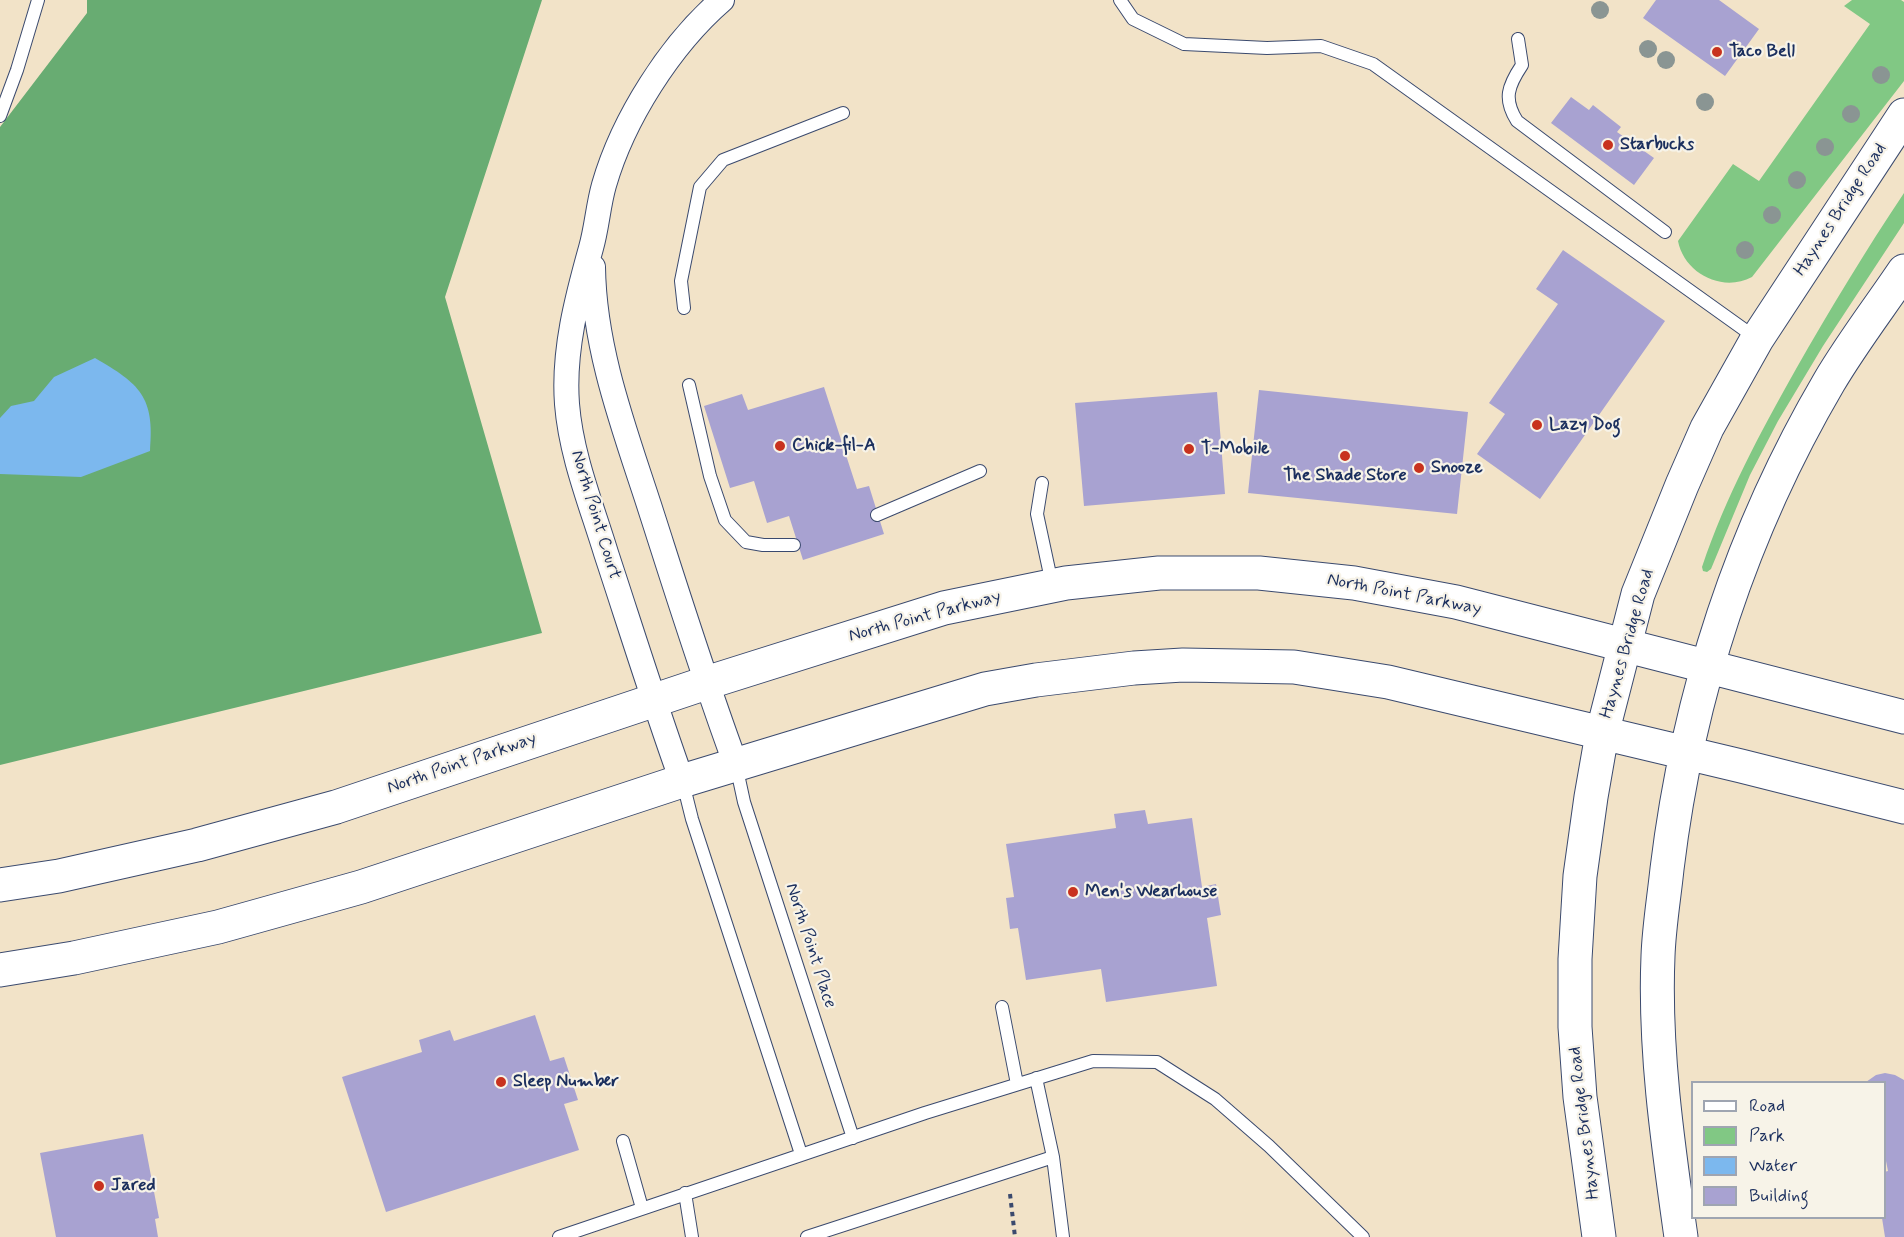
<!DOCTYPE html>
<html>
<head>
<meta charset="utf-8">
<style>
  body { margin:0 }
  #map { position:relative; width:1904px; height:1237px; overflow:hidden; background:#f2e3c8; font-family:Mynerve,sans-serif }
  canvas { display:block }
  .legend { position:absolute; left:1691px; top:1081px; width:195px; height:138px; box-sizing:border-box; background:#f7f3e8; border:2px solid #9fa5b1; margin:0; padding:8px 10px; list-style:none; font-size:18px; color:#1b2f5e }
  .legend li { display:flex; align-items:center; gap:12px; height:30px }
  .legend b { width:30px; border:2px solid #9fa5b1 }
</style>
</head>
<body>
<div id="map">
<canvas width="1904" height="1237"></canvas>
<ul class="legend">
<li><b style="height:8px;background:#fff"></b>Road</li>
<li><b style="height:16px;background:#81c884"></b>Park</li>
<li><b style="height:16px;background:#7cb8ee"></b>Water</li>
<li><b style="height:16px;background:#a8a2d1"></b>Building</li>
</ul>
</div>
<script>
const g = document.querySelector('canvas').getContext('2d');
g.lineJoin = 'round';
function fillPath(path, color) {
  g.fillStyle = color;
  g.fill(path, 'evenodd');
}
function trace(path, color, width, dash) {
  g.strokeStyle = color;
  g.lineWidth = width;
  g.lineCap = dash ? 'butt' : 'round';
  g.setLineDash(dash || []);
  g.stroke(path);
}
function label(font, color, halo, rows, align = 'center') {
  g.font = font + ' Mynerve,sans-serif';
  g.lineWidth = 4.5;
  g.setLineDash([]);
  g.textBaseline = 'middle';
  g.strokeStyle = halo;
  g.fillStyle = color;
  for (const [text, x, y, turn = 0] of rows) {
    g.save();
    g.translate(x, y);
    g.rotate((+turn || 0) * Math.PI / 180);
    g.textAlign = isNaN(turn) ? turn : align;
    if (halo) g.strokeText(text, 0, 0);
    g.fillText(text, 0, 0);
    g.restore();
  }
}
fillPath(new Path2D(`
  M1852 0H1901L1904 2V81L1752 277C1722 293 1684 273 1678 241L1733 164 1759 181 1870 24 1844 6Z
  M1904 193V223L1823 346 1778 421 1750 475 1711 569 1707 572 1703 571 1702 567C1726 496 1760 433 1796 369 1830 309 1866 250 1904 193Z`), '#81c884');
fillPath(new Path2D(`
  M87 0H542L445 297 542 633 0 765V127L87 13Z`), '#68ac72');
fillPath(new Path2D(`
  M95 358C140 384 155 397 150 451L81 477 0 474V418L11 406 34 401 54 377Z`), '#7cb8ee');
fillPath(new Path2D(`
  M1656 0H1719L1759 29 1725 76 1643 18Z
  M1571 97 1589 110 1593 105 1621 127 1617 132 1654 158 1634 185 1551 123Z
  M1563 250 1665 321 1540 499 1477 454 1505 414 1489 403 1558 304 1536 289Z
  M824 387 857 489 869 486 884 534 803 560 789 516 767 523 754 481 730 488 704 406 742 394 748 410Z
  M1259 390 1468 412 1457 514 1248 493Z
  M1217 392 1225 494 1084 506 1075 403Z
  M1145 810 1148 824 1192 818 1202 887 1216 884 1221 915 1207 918 1217 986 1106 1002 1101 969 1026 980 1018 928 1010 929 1006 898 1014 897 1006 844 1116 828 1114 814Z
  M535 1015 550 1061 564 1057 578 1100 564 1104 579 1150 386 1212 342 1077 422 1052 419 1040 450 1030 454 1041Z
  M1885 1073 1895 1075 1904 1080V1237H1885L1882 1218H1884V1172L1888 1171 1884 1151V1082H1866L1876 1075Z
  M143 1134 159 1218 155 1219 158 1237H56L40 1153Z`), '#a8a2d1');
const lane = new Path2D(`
  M1120 0 1133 19 1184 44 1267 48 1321 46 1373 64 1756 338
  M1518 39 1522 65C1508 86 1503 99 1517 121L1665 232
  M0 116 17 70 38 0
  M684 308 681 281 700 187 723 160 843 113
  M689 385 710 476 725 520 746 542 763 545H794
  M1042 483 1037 514 1052 584
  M877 515 980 471
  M736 765 744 802 853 1138
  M683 783 692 819 801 1154
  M1002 1007 1017 1084
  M1036 1078 1053 1157 1063 1237
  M623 1141 642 1208
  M685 1193 692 1237
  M559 1237 925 1113 1093 1061 1157 1062 1215 1099 1269 1146 1363 1237
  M807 1237 1053 1157`);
const street = new Path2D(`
  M593 267C594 349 624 428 649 505 677 592 704 679 736 765
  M682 781C655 706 631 629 606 553 591 504 571 455 567 404 563 351 577 298 591 248 597 227 598 206 604 185 623 119 670 45 722 0`);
const secondary = new Path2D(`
  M0 885 59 876 197 845 336 807 706 683 944 608 1066 583 1159 573H1259L1354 583 1456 602 1904 717
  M0 970 74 958 218 927 361 887 682 781 985 689 1036 680 1134 668 1183 665 1294 667 1388 682 1741 766 1904 807
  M1599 1237 1580 1097 1575 1027V959L1580 876 1591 797 1602 734 1638 594 1682 485 1707 428 1757 339 1904 115
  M1681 1237C1668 1145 1654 1049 1658 956 1659 927 1664 898 1667 869 1688 696 1741 532 1829 382 1852 343 1879 308 1904 271`);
trace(lane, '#3b4a6e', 14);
trace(street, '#3b4a6e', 26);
trace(secondary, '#3b4a6e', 35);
trace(new Path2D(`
  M1010 1194 1015 1237`), '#3b4a6e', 4, [4.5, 4.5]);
trace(lane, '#fff', 12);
trace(street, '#fff', 24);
trace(secondary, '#fff', 33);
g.fillStyle = '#8a9593';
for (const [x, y] of [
  [1600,10],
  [1648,49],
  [1666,60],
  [1881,75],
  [1705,102],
  [1851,114],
  [1825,147],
  [1797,180],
  [1772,215],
  [1745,250]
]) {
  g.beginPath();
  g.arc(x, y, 9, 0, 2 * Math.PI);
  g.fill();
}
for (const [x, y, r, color] of [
  [1717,52,6,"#c8321e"],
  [1608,145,6,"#c8321e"],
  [1537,425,6,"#c8321e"],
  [780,446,6,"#c8321e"],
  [1189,449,6,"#c8321e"],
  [1345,456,6,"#c8321e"],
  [1419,468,6,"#c8321e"],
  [1073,892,6,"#c8321e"],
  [501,1082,6,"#c8321e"],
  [99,1186,6,"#c8321e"]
]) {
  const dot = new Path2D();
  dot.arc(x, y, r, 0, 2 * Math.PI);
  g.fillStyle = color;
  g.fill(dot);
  trace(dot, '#f7f3e8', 2);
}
label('bold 18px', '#1b2f5e', '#f7f3e8', [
  ["Taco Bell",1729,52],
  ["Starbucks",1620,145],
  ["Lazy Dog",1549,425],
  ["Chick-fil-A",792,446],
  ["T-Mobile",1201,449],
  ["Snooze",1431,468],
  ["The Shade Store",1345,476,"center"],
  ["Men's Wearhouse",1085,892],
  ["Sleep Number",513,1082],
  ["Jared",111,1186]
], 'left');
label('18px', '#1b2f5e', '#f7f3e8', [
  ["Haynes Bridge Road",1841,210,-57],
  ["North Point Court",595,515,73],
  ["North Point Parkway",1404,595,11],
  ["North Point Parkway",925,617,-15],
  ["Haynes Bridge Road",1628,644,-74],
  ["North Point Parkway",462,764,-19],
  ["North Point Place",810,946,72],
  ["Haynes Bridge Road",1585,1123,-97]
]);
</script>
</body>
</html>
